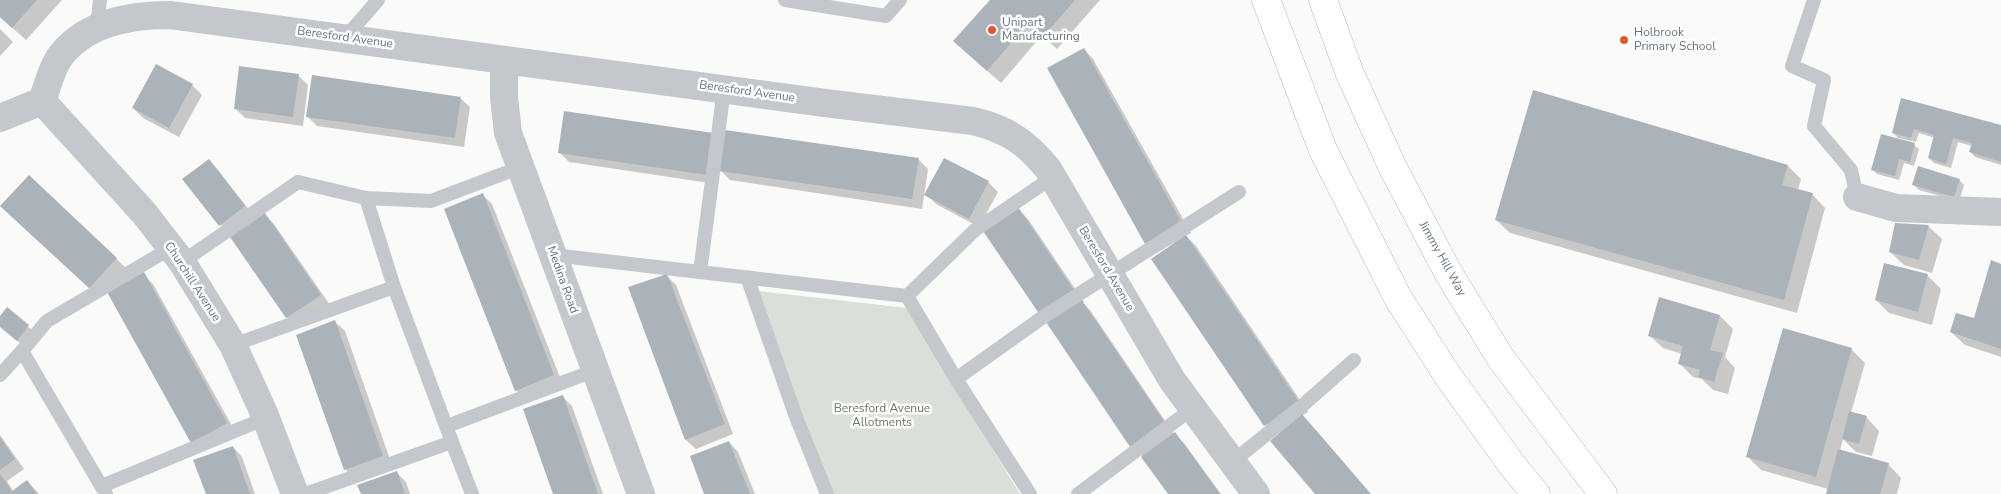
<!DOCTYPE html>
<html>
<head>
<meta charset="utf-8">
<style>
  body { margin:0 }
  canvas { display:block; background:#fafaf8 }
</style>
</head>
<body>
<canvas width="2001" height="494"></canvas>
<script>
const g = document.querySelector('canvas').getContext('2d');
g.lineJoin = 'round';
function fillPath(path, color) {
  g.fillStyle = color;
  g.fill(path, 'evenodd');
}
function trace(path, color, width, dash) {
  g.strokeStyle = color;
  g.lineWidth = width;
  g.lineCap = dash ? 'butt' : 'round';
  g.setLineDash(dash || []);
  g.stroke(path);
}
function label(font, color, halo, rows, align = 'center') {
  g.font = font + ' "Nunito Sans",sans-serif';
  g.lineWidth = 5;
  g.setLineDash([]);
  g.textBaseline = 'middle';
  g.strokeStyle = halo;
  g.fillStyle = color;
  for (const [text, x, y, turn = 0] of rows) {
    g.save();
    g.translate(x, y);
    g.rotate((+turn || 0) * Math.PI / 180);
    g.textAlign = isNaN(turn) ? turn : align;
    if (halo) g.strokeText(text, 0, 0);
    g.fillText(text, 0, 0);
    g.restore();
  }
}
fillPath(new Path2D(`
  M758 291 907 308 1020 494H827Z`), '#dadfd7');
fillPath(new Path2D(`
  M0 0H62L26 40 0 17Z
  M991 0H1100L1057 49 1042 35 1001 83 968 54Z
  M0 29 13 42 0 56Z
  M1084 49 1093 59 1191 233 1186 236 1196 246 1308 412 1302 416 1370 494H1317L1284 428 1275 434 1265 425 1174 243 1156 253Z
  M298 75 308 85 303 126 245 118 235 108Z
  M192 85 202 95 179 137 143 118 133 108Z
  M460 98 470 107 464 147 317 126 307 116Z
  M1902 100 2001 126V165L1975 157 1971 152 1972 146 1958 142 1951 168 1934 163 1929 158 1935 138 1919 133 1916 142 1898 138 1893 133Z
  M712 134 918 159 928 169 922 209 730 180 718 168 716 184 569 162 559 152Z
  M1914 145 1919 149 1914 166 1904 163 1899 180 1877 174 1872 169Z
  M208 160 218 170 254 216 229 235 184 179Z
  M1788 166 1801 179 1798 190 1812 194 1825 208 1797 313 1510 233 1496 220Z
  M29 177 126 268 99 297 11 216Z
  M1959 180 1964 185 1959 201 1919 190 1914 185Z
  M988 182 998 192 979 227 936 204 926 194Z
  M483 195 492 204 563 385 525 400 516 390Z
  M1018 209 1028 219 1084 302 1083 303 1090 310 1174 434 1184 443 1221 494H1170L1141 455 1131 446Z
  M264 214 274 224 330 305 297 327 287 318 232 237Z
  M1928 226 1942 239 1932 273 1904 265 1890 252Z
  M2001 265V357L1965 345 1951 332 1975 320Z
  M143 274 153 284 236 433 201 452Z
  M666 275 676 285 733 434 696 449 686 440 629 288Z
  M1928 276 1941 289 1932 325 1889 313 1876 300Z
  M1660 299 1720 316 1733 329 1725 357 1735 368 1728 394 1713 390 1702 379 1693 377 1679 363 1682 354 1663 348 1649 335Z
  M7 309 33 331 22 345 0 326V318Z
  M335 322 345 331 392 465 355 479 345 469Z
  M1851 349 1865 363 1851 413 1866 417 1879 431 1872 456 1856 452 1843 439 1840 451 1888 464 1901 478 1897 494H1827L1828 489 1761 470 1748 457Z
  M562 396 572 406 603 494H554Z
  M0 435 24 469 7 481 13 491 27 481 39 494H0Z
  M729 442 738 452 755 494H706Z
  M233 447 242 457 255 494H207Z
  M397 473 406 482 410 494H362Z`), '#0003');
fillPath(new Path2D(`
  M0 0H37L12 28 0 17Z
  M990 0H1075L1043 37 1028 23 987 71 953 41Z
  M1084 48 1182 223 1145 244 1047 68Z
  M156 64 193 84 169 128 132 108Z
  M239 66 299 74 293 117 234 109Z
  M312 75 461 97 455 138 306 117Z
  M1533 90 1788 165 1782 185 1813 193 1784 300 1495 220Z
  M1901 98 2001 125V162L1969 152 1972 143 1953 138 1946 164 1928 158 1934 135 1914 129 1911 138 1892 133Z
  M564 111 713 133 707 175 558 153Z
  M725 130 919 158 912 199 719 171Z
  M1881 134 1915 143 1910 162 1899 159 1895 176 1871 170Z
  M944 158 989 181 969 219 924 195Z
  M209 159 245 206 219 226 182 179Z
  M1918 166 1960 179 1954 197 1912 185Z
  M29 175 117 258 89 288 0 206Z
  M483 193 554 375 515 391 444 209Z
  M1018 207 1075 292 1040 315 983 231Z
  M265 213 321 295 286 318 230 237Z
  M1895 223 1929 225 1919 260 1889 252Z
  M1186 235 1299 402 1264 426 1151 259Z
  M1991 260 2001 264V349L1950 332 1956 313 1974 318Z
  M1884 263 1928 274 1918 312 1875 300Z
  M144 272 227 423 191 443 107 292Z
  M667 274 725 424 685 440 628 287Z
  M1659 297 1720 315 1710 350 1723 353 1714 382 1698 377 1700 370 1678 364 1683 346 1648 336Z
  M1081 299 1165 423 1130 447 1046 322Z
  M7 307 29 325 17 341 0 327V316Z
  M335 320 383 456 344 470 296 335Z
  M1783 328 1852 348 1816 477 1746 457Z
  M563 395 570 415 598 494H553L523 409Z
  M1849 411 1867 416 1859 444 1842 439Z
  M1302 414 1371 494H1315L1270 441Z
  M1175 432 1189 451 1220 494H1168L1155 476 1141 457Z
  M0 437 15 459 0 470Z
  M729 441 750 494H704L690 456Z
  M233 446 250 494H206L193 460Z
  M1838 449 1889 463 1880 494H1826Z
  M397 471 405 494H361L357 485Z
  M0 474 12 491 27 480 37 494H0Z`), '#aab3b9');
const trunk = new Path2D(`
  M1266 0 1323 150 1398 298 1448 376 1512 465 1536 494
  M1323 0 1350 74 1393 168 1449 274 1500 357 1603 494`);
trace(trunk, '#b4b9bd', 29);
trace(new Path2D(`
  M785 0 886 16 900 0
  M1814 0 1792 66 1824 80 1814 126 1851 170 1857 197
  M97 27 100 0
  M345 38 378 0
  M366 198 431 201 521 167
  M553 255 907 296
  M182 262 298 182 366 198 394 287
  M700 272 724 89
  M747 277 796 417 827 494
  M233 345 394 287 452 442
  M0 375 22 351
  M956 379 907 296 975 230 1053 177
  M447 426 596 370
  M1232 462 1303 405 1354 360
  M102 486 266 418
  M106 494 22 351 47 321 171 248
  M305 494 452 442 472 494
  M1030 494 956 379 1043 317 1239 192
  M1078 494 1193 408`), '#c3c8cc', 14);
trace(new Path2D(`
  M504 61V97L508 133 641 494
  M42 101C47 88 51 70 59 58 84 23 130 15 170 15L825 103 973 121C1007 129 1026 142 1048 169L1172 380 1256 494
  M1857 197 1896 208 2001 212`), '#c3c8cc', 28);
trace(new Path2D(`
  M0 118 42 101 144 213 182 262 233 345 264 413 295 494`), '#c3c8cc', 28);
trace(trunk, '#fff', 28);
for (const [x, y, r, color] of [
  [992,30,5,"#e4572e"],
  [1624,40,5,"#e4572e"]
]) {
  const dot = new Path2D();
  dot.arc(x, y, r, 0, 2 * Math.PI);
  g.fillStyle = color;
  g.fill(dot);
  trace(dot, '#fff', 2);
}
label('12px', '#657683', '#fff', [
  ["Unipart",1002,23],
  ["Manufacturing",1002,37],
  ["Holbrook",1634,33],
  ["Primary School",1634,47]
], 'left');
label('12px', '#657683', '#fff', [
  ["Beresford Avenue",345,38,8],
  ["Beresford Avenue",747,92,8],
  ["Jimmy Hill Way",1442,259,61],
  ["Beresford Avenue",1106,269,59],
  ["Medina Road",562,280,70],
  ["Churchill Avenue",192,282,57]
]);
label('12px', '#687a64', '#fff', [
  ["Beresford Avenue",882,409],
  ["Allotments",882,423]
]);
</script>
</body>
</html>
